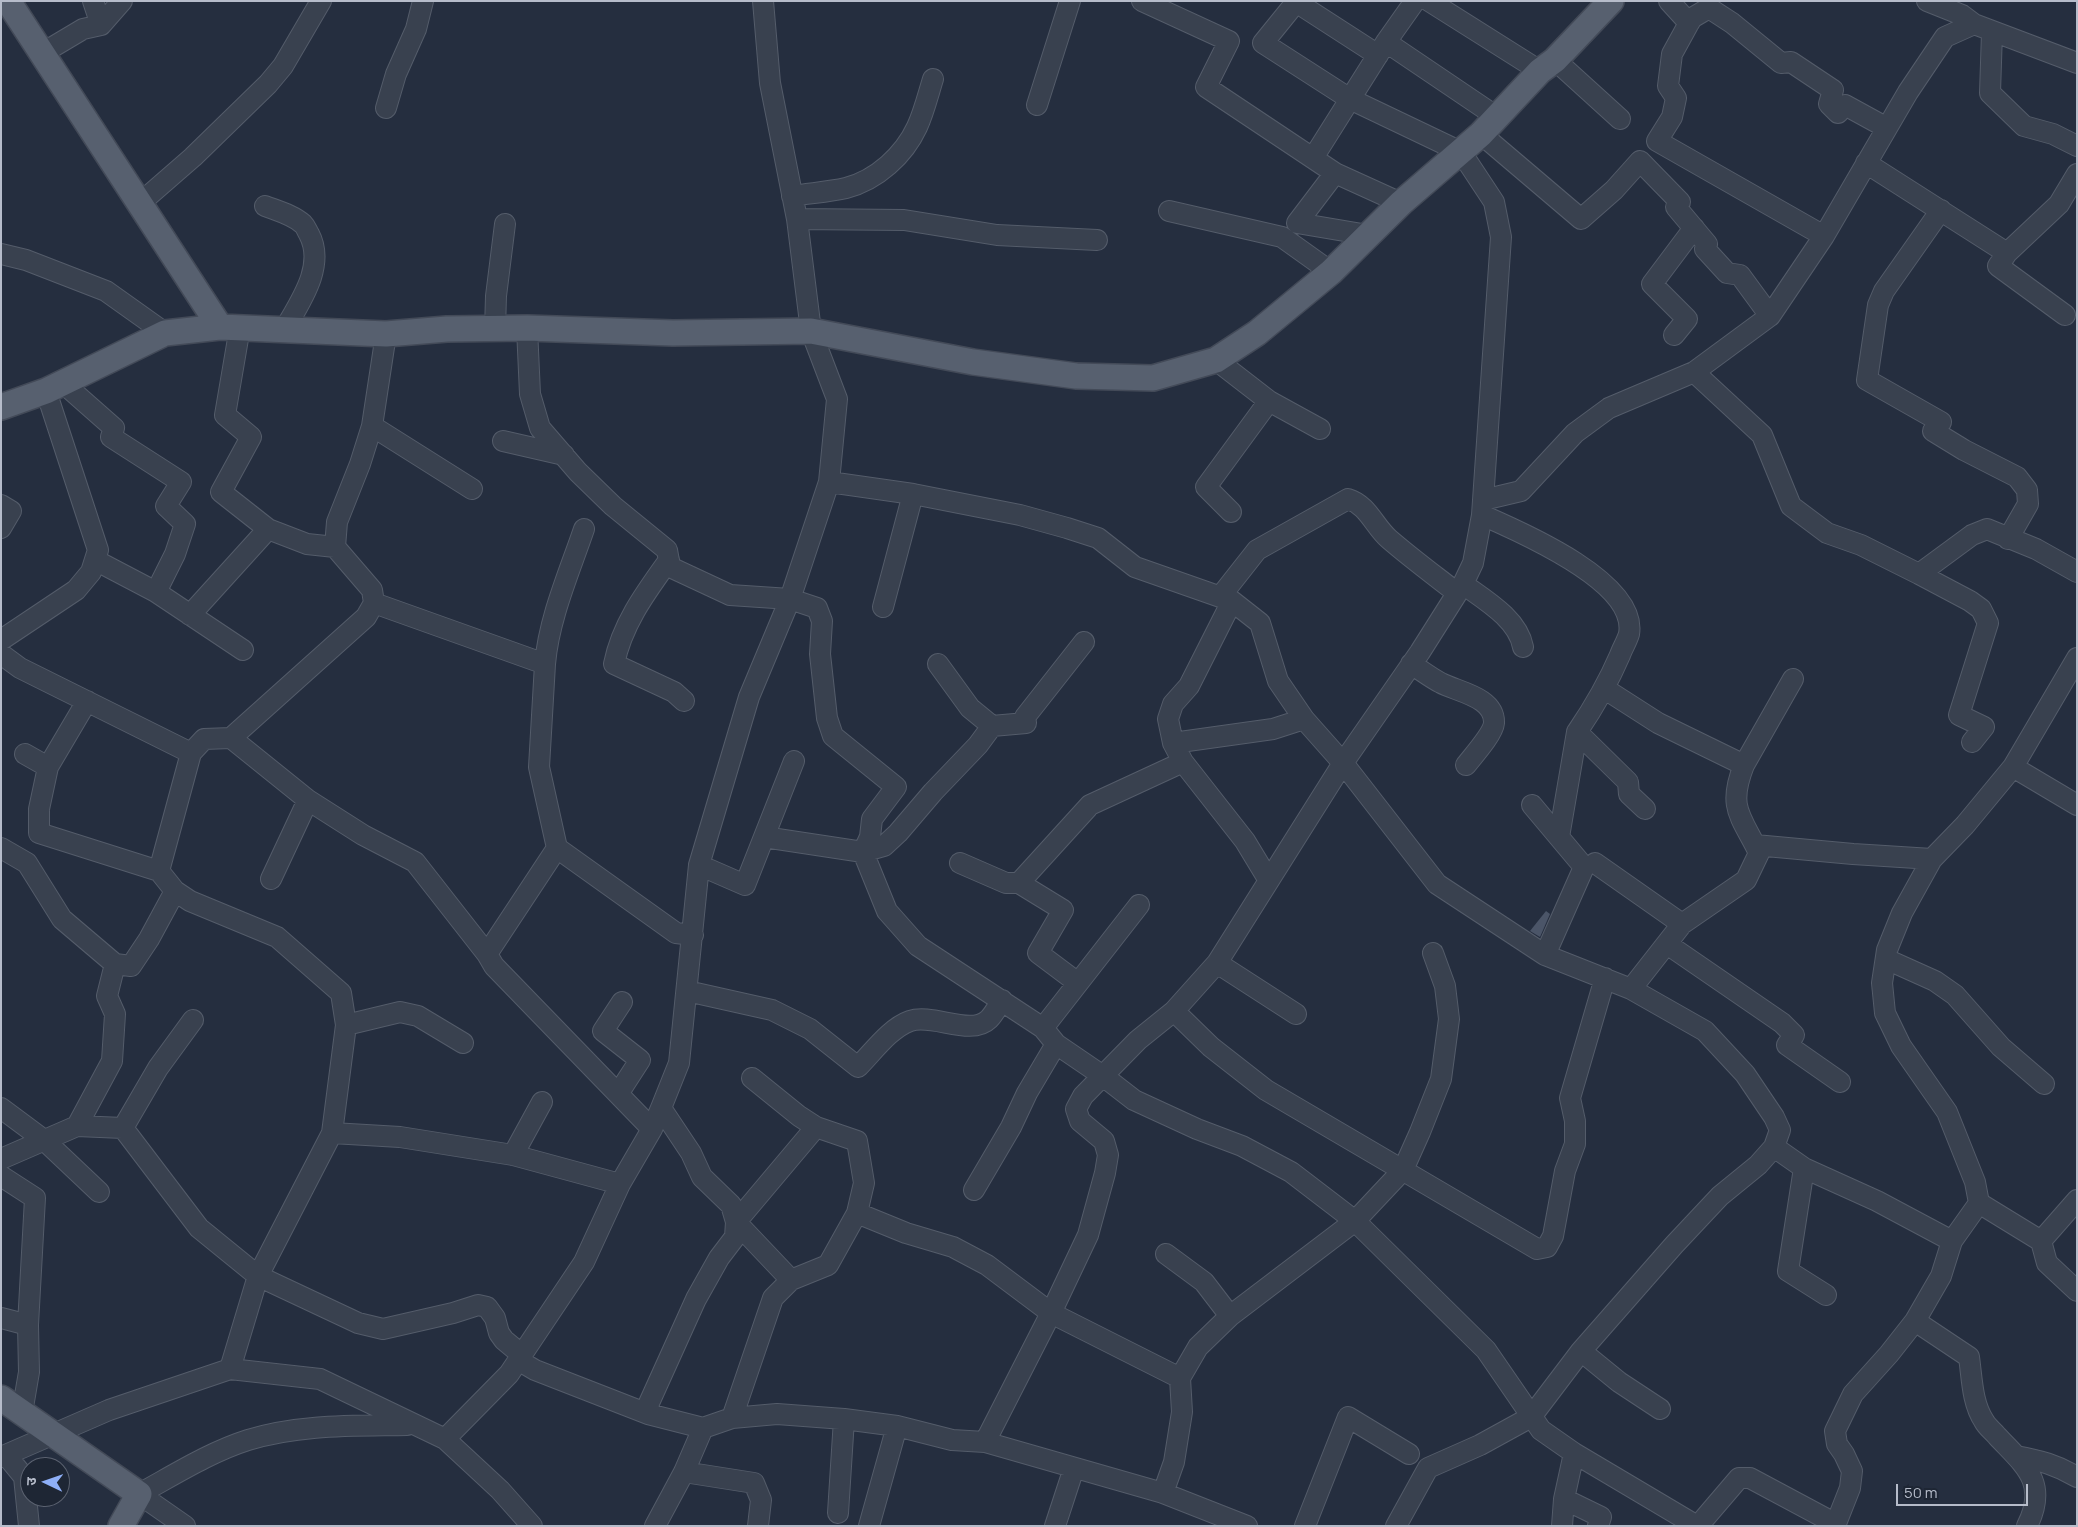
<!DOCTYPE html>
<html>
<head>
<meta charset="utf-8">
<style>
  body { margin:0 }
  #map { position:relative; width:2078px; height:1527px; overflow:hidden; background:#252e3f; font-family:Manrope,"Noto Sans Devanagari",sans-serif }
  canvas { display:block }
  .frame { position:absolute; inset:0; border:2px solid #b6bcca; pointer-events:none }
  .north { position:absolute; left:20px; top:1457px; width:50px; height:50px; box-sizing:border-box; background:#1e2634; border:1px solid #5b6270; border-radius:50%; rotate:273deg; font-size:14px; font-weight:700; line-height:20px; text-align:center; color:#b6bcca }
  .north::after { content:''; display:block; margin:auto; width:18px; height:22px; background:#8eaff7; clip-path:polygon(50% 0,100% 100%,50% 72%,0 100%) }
  .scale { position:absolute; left:1896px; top:1484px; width:132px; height:22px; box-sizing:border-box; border:2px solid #b6bcca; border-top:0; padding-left:6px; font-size:15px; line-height:18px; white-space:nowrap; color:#b6bcca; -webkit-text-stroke:4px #1e2634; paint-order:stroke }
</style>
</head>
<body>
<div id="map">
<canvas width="2078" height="1527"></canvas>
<div class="frame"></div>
<div class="north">उ</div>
<div class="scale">50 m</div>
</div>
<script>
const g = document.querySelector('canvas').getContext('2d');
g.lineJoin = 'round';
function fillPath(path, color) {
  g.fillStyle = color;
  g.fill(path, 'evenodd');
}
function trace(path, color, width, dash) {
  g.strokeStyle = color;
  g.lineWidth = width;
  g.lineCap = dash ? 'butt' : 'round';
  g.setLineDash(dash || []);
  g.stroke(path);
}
fillPath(new Path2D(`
  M1546 911 1550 914 1540 937 1530 931Z`), '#4b5568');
const minor = new Path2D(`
  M1142 1 1229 41 1206 87 1335 173 1401 203
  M1429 1 1540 71
  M1669 1 1689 23 1692 18 1709 8 1732 23 1781 63 1791 62 1833 90 1829 104 1838 113 1845 105 1887 128
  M1927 1 1962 15 1974 24
  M1296 2 1378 55
  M1689 23 1672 54 1668 86 1676 98 1672 117 1657 141 1824 236
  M101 25 122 1
  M1992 32 1990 93 2024 126 2053 134 2077 146
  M1386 42 1497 117
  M41 54 83 29 101 25 93 1
  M1555 60 1620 119
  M1037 105 1070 1
  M386 108 396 74 416 29 423 1
  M1481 134 1581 219 1614 190 1640 161 1680 202 1676 207 1707 244 1705 249 1727 273 1740 275 1770 316
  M1313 158 1386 42 1415 1
  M1866 163 2007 253
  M1335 173 1297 223 1368 235
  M792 196C810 193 829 192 846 188 877 180 904 155 917 127 924 112 928 95 933 79
  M139 204 193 157 268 84 283 66 321 1
  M265 206C278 211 293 215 303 224 306 227 307 231 309 234 326 266 300 302 284 330
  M1941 210 1884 291 1878 305 1867 380 1941 422 1933 431 1964 450 2017 477 2027 490 2028 504 2008 539
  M1169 211 1282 237 1331 272
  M797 219 904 220 997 235 1097 240
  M1 254 26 260 106 291 165 333
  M2065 315 1998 266 2007 253 2059 204 2077 174
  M240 327 225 415 251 437 221 492 268 529 307 544 335 547
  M527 328 530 394 540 428 578 472 613 506 667 550 670 567 730 595 790 599 817 608 822 621 820 654 827 718 833 736 896 787 872 819 870 837 863 852 887 911 918 946 1043 1028 1056 1044 1103 1076 1134 1100 1197 1129 1242 1146 1291 1172 1355 1221 1230 1316 1198 1347 1180 1378 1182 1412 1174 1462 1163 1493
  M495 329 496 296 505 224
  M1674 335 1687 319 1652 284 1694 228
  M1216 360 1269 401 1320 429
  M1694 372 1762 435 1791 506 1827 533 1861 545 1919 574 1972 535 1987 529 2036 549 2077 572
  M63 383 114 428 111 437 181 482 166 506 185 524 175 554 156 592
  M372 426 472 489
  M503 441 564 455
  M829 482 913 494 1020 515 1067 528 1098 538 1135 567 1232 601 1260 623 1278 681 1304 719 1343 763 1437 884 1545 955 1631 989 1705 1031 1745 1074 1774 1117 1780 1130 1774 1147 1758 1165 1720 1196 1674 1245 1581 1351 1531 1417 1480 1445 1428 1468 1396 1526
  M1483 500 1521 491 1575 433 1609 408 1694 372 1770 316 1824 236 1908 92 1945 37 1974 24 2077 63
  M1 505 11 511 1 528
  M1231 512 1206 487 1269 401
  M1482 515C1521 532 1638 582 1629 634 1627 641 1622 649 1620 655 1608 683 1594 707 1577 732L1628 782 1629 794 1645 809
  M95 560 156 592 243 650
  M669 560C646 592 622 624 614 664L674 692 684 701
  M1919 574 1970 601 1981 609 1988 623 1959 715 1984 727 1972 742
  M1463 584C1485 600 1518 619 1523 647
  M1220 597 1257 550 1348 499C1368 505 1374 526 1389 539 1411 558 1434 575 1457 593
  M1232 601 1189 686 1173 704 1168 719 1173 743 1183 762 1245 841 1268 879
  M374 603 545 664 539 767 557 848
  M883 607 913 494
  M190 615 268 529
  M1 640 76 590 91 572 98 550 46 391
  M1 654 20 668 191 753 159 871 175 891 190 901 277 937 341 993 346 1025 332 1133 258 1276 230 1369
  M545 664C549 618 569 573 584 529
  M1411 664C1421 670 1431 678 1441 683 1458 692 1495 697 1494 723 1493 734 1473 756 1466 765
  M1605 689 1658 723 1744 765
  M992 726 1026 723 1025 717 1084 642
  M231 738 366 617 374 603 372 590 335 547 337 522 360 464 372 426 386 334
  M1173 743 1273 729 1304 719
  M191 753 204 739 231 738 308 800 363 835 415 862 487 954
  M25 754 48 767 39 809V833L159 871
  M48 767 87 701
  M2013 767 2077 805
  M1532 805 1584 867 1545 955
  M764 837 863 852 884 846 898 833 933 792 978 745 992 726 970 708 938 664
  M1559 837 1577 732
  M1755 845 1853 854 1932 859
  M1 848 27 863 62 919 115 964 107 996 115 1014 112 1061 77 1126
  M960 863 1006 883H1019L1090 805 1183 762
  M1595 863 1682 924 1631 989
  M699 865 745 885 794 761
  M271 879 308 800
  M1019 883 1063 910 1038 953 1078 983
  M1682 924 1746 880 1759 853C1741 816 1727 808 1744 765L1793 679
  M1667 944 1782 1023 1794 1035 1787 1045 1840 1082
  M1433 953 1445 986 1449 1019 1441 1079 1420 1132 1403 1170 1355 1221 1486 1350 1541 1430 1574 1453 1697 1526
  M1886 959 1935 981 1955 995 2001 1047 2044 1084
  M1217 963 1296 1014
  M115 964 131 966 149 939 175 891
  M687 991 772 1010 810 1029 858 1067C873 1052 890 1028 910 1021 933 1013 971 1037 989 1019 994 1014 998 1006 1002 1000
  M1174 1011 1211 1047 1266 1090 1537 1249 1547 1247 1553 1236 1565 1171 1575 1144V1121L1570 1098 1605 978
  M193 1020 158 1068 123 1128 199 1228 258 1276 358 1323 383 1329 453 1313 478 1305 487 1307 495 1318 499 1333 504 1340 522 1355
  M346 1025 400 1012 418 1016 463 1043
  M1043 1028 1139 905
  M618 1094 640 1060 603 1031 622 1002
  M1 1108 44 1140 99 1192
  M652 1129 494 966 487 954 557 848 676 933 693 935
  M332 1133 400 1137 513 1155 620 1184
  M1774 1147 1804 1168 1877 1201 1952 1241
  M513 1155 542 1102
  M1 1159 77 1126 123 1128
  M1804 1168 1788 1271 1826 1295
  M1 1176 35 1198 28 1325 29 1372 22 1413
  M974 1190 1011 1127 1027 1093 1056 1044
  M1979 1203 2041 1241 2047 1263 2077 1291
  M857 1213 906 1233 953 1247 987 1265 1051 1313 1180 1378
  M2041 1241 2077 1200
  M1166 1254 1204 1282 1230 1316
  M791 1280 736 1222 816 1127
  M1 1318 28 1325
  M1915 1321 1969 1357C1972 1378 1972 1403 1984 1421 1987 1427 1993 1431 1997 1436 2024 1465 2049 1482 2027 1526
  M1581 1351 1619 1382 1660 1409
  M518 1360 535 1370 648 1414 703 1428 732 1418 777 1414 844 1419 897 1426 952 1440 985 1442 1163 1493 1247 1526
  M648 1414 649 1403 696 1299 719 1258 735 1237 736 1222 731 1205 702 1177 691 1153 661 1108
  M732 1418 773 1298 791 1280 828 1265 857 1213 864 1183 857 1141 816 1127 799 1116 752 1078
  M445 1439 509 1374 584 1262 620 1184 652 1129 661 1108 679 1063 699 865 749 697 790 599 829 482 837 399 811 331 797 219 770 83 763 1
  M985 1442 1051 1313 1088 1235 1105 1173 1108 1155 1104 1141 1080 1121 1076 1109 1083 1096 1138 1040 1174 1011 1217 963 1343 763 1420 652 1463 584 1473 563 1482 515 1501 237 1494 202 1461 152 1350 99 1263 43 1297 1
  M1574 1453 1564 1499 1601 1517 1598 1526
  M6 1455 24 1477 29 1526
  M2016 1456C2039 1460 2057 1465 2077 1477
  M1 1457 109 1410 230 1369 320 1379 445 1439 500 1490 532 1526
  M684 1472 754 1483 761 1500 758 1526
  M838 1513 844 1419
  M185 1526 139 1494C174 1475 210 1452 248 1440 300 1424 354 1426 407 1425
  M655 1526 684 1472 703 1428
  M869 1526 897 1426
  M1055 1526 1074 1468
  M1305 1526 1348 1417 1409 1454
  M1562 1526 1564 1499
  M1698 1526 1739 1478H1750L1836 1524
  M1835 1526 1850 1488 1852 1471 1844 1454 1837 1444 1835 1431 1853 1394 1889 1354 1915 1321 1941 1276 1952 1241 1979 1203 1975 1182 1947 1112 1901 1046 1885 1013 1882 983 1887 950 1902 913 1932 859 1965 825 2013 767 2077 658`);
const major = new Path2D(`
  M8 1 220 327
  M1 407 46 391 165 333 220 327 386 334 447 329 527 328 673 333 811 331 973 362 1076 376 1153 378 1216 360 1257 333 1331 272 1401 203 1481 134 1540 71 1555 60 1611 1
  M1 1398 139 1494 121 1526`);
trace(minor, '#545c6a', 22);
trace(major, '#434a58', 28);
trace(minor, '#39414f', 20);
trace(major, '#57606f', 25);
</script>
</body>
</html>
